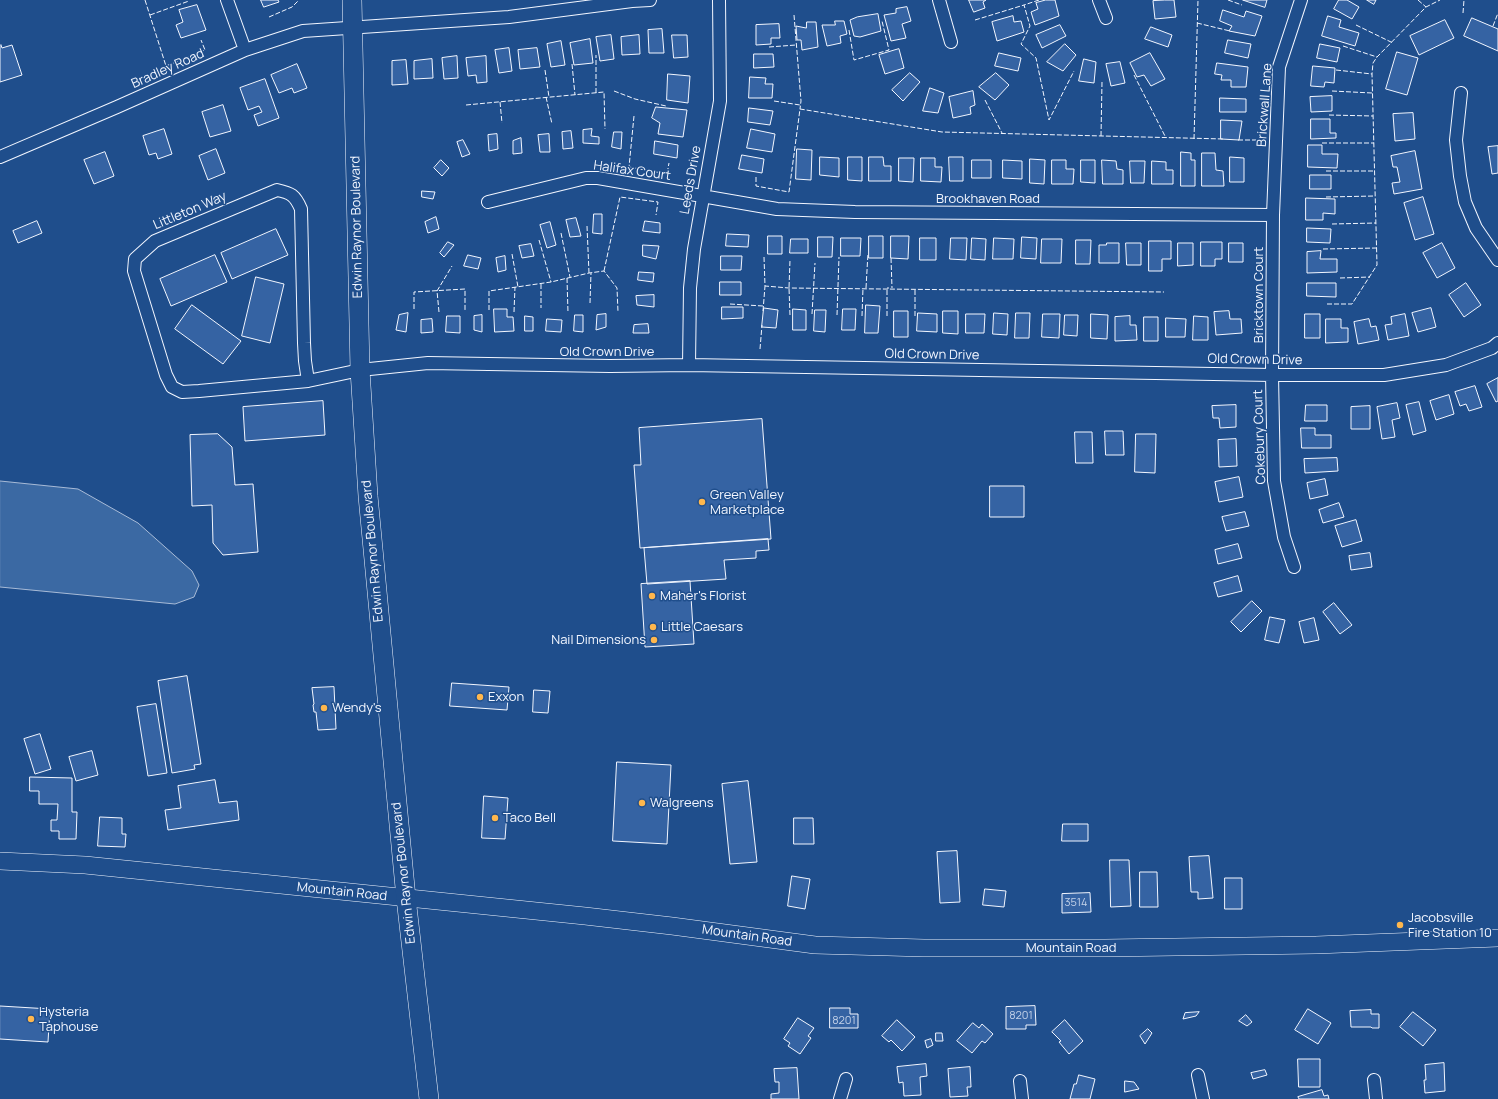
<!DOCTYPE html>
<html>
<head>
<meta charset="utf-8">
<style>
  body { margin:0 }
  canvas { display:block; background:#1f4e8c }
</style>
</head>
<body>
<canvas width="1498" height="1099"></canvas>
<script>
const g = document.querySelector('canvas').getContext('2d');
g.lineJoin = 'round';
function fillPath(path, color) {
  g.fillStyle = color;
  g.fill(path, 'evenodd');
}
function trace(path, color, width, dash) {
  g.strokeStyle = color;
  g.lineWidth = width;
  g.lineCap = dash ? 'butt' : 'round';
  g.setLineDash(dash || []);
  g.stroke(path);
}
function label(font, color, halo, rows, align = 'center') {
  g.font = font + ' Manrope,sans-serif';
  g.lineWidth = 3;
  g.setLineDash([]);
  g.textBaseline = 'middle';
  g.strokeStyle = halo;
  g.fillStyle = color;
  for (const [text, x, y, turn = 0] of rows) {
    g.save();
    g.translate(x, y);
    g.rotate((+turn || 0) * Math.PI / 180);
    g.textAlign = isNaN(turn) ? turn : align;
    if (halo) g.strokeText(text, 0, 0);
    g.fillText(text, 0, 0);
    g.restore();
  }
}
const water = new Path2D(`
  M0 481 78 489 138 523 192 571 199 585 194 597 175 604 0 587Z`);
fillPath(water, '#3b69a3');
trace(water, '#a8bbd7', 1);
const building = new Path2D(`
  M261 0H278L279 2 264 7Z
  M969 0H986L983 2 985 8 974 12Z
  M1046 0H1055L1059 16 1035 25 1031 12 1038 9 1036 3Z
  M1165 0H1174L1176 17 1155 19 1153 1Z
  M1243 0H1267L1265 7Z
  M1339 0H1347L1359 7 1352 19 1334 9Z
  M1367 0H1376L1374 4Z
  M197 5 206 30 181 38 176 25 183 22 179 10Z
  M907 7 911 21 902 24 906 38 891 41 884 15 896 13V9Z
  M1223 10 1244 17 1246 11 1262 16 1255 36 1229 31 1232 26 1220 21Z
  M878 14 881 31 860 37 854 36 850 20 857 17Z
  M1013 16 1014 22 1021 21 1024 32 997 41 992 22Z
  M1328 16 1341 20 1339 27 1359 33 1355 46 1322 36Z
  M1472 18 1498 29V51L1464 36Z
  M1445 20 1454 38 1419 55 1410 36Z
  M835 21H844L847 34 840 36 841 43 827 46 822 25H835Z
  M807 22H816L818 47 802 50 801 40H797L796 26 806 28Z
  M779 24 780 38H771V44L756 45V25Z
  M1060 25 1066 36 1042 48 1036 35Z
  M1151 27 1172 35 1168 47 1145 39Z
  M662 29 664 53H649L648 30Z
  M611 35 614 59 600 61 596 37Z
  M639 35 640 54 622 55 621 37Z
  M672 35H687L688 57 674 58Z
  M590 39 593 63 574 65 570 43Z
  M1228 40 1251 44 1248 58 1225 53Z
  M561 41 565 65 551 67 547 44Z
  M1065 44 1076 55 1063 71 1047 62Z
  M1320 44 1340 48 1337 62 1317 58Z
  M1 45 2 48 12 45 22 75 0 82V46Z
  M509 48 512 71 499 73 495 50Z
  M537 48 540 67 520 69 518 50Z
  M899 49 904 68 885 74 879 55Z
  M1397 52 1418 58 1407 95 1386 89Z
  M999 53 1021 58 1018 71 995 66Z
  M1150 53 1165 79 1151 86 1144 75 1137 77 1130 63Z
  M754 54H773L774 67 754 68Z
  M457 56 458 78 444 79 442 58Z
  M486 56 487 82 477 83 476 75 468 76 466 58Z
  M432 59 433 78 414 79V61Z
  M1084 59 1096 62 1094 83 1079 81Z
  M406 60 408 84 392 85V61Z
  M1120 62 1125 83 1111 86 1106 64Z
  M1217 63 1248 67 1246 87H1231V80H1221L1222 75 1215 74Z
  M297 64 307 88 294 93 292 88 279 93 271 75Z
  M1313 66 1335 68 1334 83 1325 82 1324 87 1311 86Z
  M910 73 920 82 903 101 892 90Z
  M996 73 1009 85 995 100 979 87Z
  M668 74 690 76 688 103 667 100Z
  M750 77 766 78 765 84H773L772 98H749Z
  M265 79 279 118 258 126 254 115 262 112 259 106 248 110 240 88Z
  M930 88 944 93 938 113 923 111Z
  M973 91 975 105 970 107 971 114 953 118 949 97Z
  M1332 96V111L1311 112 1310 97Z
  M1220 98 1246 99V112H1220Z
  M223 105 231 131 210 137 202 112Z
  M656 107 687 110 683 137 658 134 660 123 652 118Z
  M749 108 773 111 770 125 748 122Z
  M1413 113 1415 139 1395 141 1393 114Z
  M1311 119H1330V133H1336V138L1311 139Z
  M1221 120 1242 121 1239 140 1221 139Z
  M164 129 172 154 158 159 156 153 149 155 143 136Z
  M592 129 591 136 599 137V144L583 143V130Z
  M751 129 775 134 772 152 747 148Z
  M571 131 573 148 563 149 562 132Z
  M614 132H622L621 149 612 147Z
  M497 134 498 149 489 151 488 135Z
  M549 134 550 152H540L538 135Z
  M521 138 522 153 513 154V141Z
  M463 140 470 154 462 157 457 142Z
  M655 141 678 145 677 158 654 154Z
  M1308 145H1322V154H1338L1337 168 1308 167Z
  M1498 146V173L1492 174 1488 147Z
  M216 149 225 173 208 180 199 156Z
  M797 149 812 150 811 180 796 179Z
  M1415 151 1422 189 1394 194 1392 183 1400 182 1397 167H1393L1391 156Z
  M105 152 114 176 94 184 84 160Z
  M1181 152 1191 153V160H1195V186H1181Z
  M1202 153H1215L1216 170 1223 171 1224 186H1202Z
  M742 155 764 159 762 173 739 169Z
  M820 157 839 158V177L820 175Z
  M848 157H862V181L848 180Z
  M869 157H883L884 166H891V181H869Z
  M949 157H963V181H950Z
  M1230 157 1244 158V182H1230Z
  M899 158H914L913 182 899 181Z
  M921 158H935V167H942L941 182 921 181Z
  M1030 159 1045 160 1044 184 1030 183Z
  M441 160 449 168 442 176 434 168Z
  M972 160H991V178H972Z
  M1003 160 1022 161V179L1003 178Z
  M1052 160H1066V169H1074L1073 184H1052Z
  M1081 160H1095V183L1081 182Z
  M1102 160 1116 161 1117 169 1123 170V184H1103Z
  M1130 161H1145L1144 183H1131Z
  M1152 161 1166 162V170H1173V184H1152Z
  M1310 175H1331V189H1310Z
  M422 191 435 192 433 199 422 197Z
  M1423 197 1434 234 1415 240 1404 203Z
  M1306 198 1335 199V214L1323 213V220H1306Z
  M594 214H602V234L593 233Z
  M436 217 439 229 428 233 425 222Z
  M576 218 581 236 570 237 566 220Z
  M37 221 42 233 18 243 13 231Z
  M645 221 660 223V233L643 231Z
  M550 222 556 245 547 248 540 225Z
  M1307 228 1331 229 1330 243 1307 242Z
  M276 229 288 255 232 279 221 253Z
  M727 234 749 235 748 247 726 246Z
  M768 236H782V254H768Z
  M869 236H883V258H869Z
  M891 236H909L908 259 891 258Z
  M818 237H833L832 257H818Z
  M1022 237 1037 238 1036 259 1021 258Z
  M841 238H861L860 256H841Z
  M920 238H936V260H920Z
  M951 238H967L966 260 950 259Z
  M972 238 986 239 985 260 971 259Z
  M994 238 1014 239 1013 259H993Z
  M791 239H808V253H790Z
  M1042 239H1062L1061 263H1041Z
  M1076 240H1091L1090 264H1076Z
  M1149 241H1171V259H1162V271H1149Z
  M448 242 454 245 444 257 440 253Z
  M1201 242H1222V259H1215V266H1201Z
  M1107 243H1119V263H1099V245H1106Z
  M1126 243H1141V265H1127Z
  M1178 243H1193V265L1178 266Z
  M1229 243H1243V262H1229Z
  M1442 243 1455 268 1437 278 1423 253Z
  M531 244 534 256 522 258 519 246Z
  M643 245 659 246 656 259 643 256Z
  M1321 251 1320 259H1337V272L1307 273V252Z
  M215 255 227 282 171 306 160 279Z
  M468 255 481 258 478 269 464 266Z
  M505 256 506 270 498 272 496 258Z
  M721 256H742L741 270H721Z
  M639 272 654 273 653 282 638 280Z
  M256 277 284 284 270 343 242 336Z
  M720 282H741V295H720Z
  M1307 283H1336V297L1307 296Z
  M1466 283 1481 305 1464 317 1449 295Z
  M654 295V307L637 305 636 296Z
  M192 305 241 341 223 364 175 329Z
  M866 305 880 306 878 333H865Z
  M722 307H743V318L722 319Z
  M764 308 778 310 776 328 762 327Z
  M1431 308 1436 327 1418 332 1412 313Z
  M494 309H507V317H513L514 331 495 332Z
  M793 309 806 310V330H793Z
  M843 309H856L855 330H842Z
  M815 310H826L825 332 814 331Z
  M894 311H908V337H894Z
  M943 311H958V334L943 333Z
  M1229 311 1230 319H1241L1242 333 1216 335 1214 312Z
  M408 313 406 332 396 330 399 315Z
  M918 313 937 314V332L917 331Z
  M994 313 1008 314 1007 335 993 334Z
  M1016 313H1030L1029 338H1015Z
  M606 314V327L596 330 597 315Z
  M966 314H985L984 333H966Z
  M1043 314H1060L1059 338 1042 337Z
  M1091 314 1108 315 1107 339 1091 338Z
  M1305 314H1320V338H1305Z
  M1405 314 1409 336 1388 340 1385 325 1392 324 1391 317Z
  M482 315V332L474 330V316Z
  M575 315H583V332L574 331Z
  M1065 315H1078L1077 336 1064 335Z
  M447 316H460V333L446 332Z
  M525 316 533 317V331H525Z
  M1130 316V325H1136L1137 340 1115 341V317Z
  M1194 316 1208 317V340H1193Z
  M1144 317H1158V341H1144Z
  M1166 318 1186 319 1185 337H1166Z
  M432 319 433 332 421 333V320Z
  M547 319 562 320 561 332 546 331Z
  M1326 319H1341V328H1348V342L1326 343Z
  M1369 319 1371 327 1376 326 1379 340 1358 344 1354 322Z
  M648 324 649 333H633L634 325Z
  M1498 378V401L1496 402 1487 384Z
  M1475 386 1482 407 1469 411 1466 404 1460 406 1455 392Z
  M1449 395 1454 414 1436 420 1430 401Z
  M323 401 325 435 245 441 243 407Z
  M1419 402 1426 431 1413 435 1406 405Z
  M1397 403 1400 418 1392 420 1395 437 1382 439 1377 407Z
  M1236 405V427L1220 428 1219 418H1213L1212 406Z
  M1306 405H1327V421H1305Z
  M1370 406V429H1351V407Z
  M762 419 771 539 640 548 634 465H641L639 428Z
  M1301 428H1315V435H1331V448H1302Z
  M1105 431H1123L1124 455H1106Z
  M1075 432H1092L1093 463H1076Z
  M218 434 232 447 235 485 253 484 258 552 223 555 213 543 212 505 192 506 190 435Z
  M1136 434H1156L1155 473 1135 472Z
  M1236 439 1237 466 1219 467 1218 440Z
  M1337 458 1338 471 1305 473 1304 459Z
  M1239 477 1243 497 1219 502 1215 482Z
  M1325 479 1328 495 1310 499 1307 483Z
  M990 486H1024V517H990Z
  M1339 503 1344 517 1323 523 1319 510Z
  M1245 512 1249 526 1226 531 1222 517Z
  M1356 520 1362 541 1342 547 1335 526Z
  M768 539 769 550 756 551V558L724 560 726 579 647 584 644 548Z
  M1238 544 1242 558 1218 564 1215 550Z
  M1370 553 1372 567 1351 570 1349 556Z
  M1238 576 1242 591 1218 597 1214 583Z
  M690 581 694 644 645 647 641 584Z
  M1252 601 1262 611 1241 632 1231 622Z
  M1334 603 1352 625 1340 634 1323 612Z
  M1270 617 1285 620 1279 643 1265 640Z
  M1314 618 1319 640 1304 643 1299 622Z
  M187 676 201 764 194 765 195 769 172 773 158 681Z
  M452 683 509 687 507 710 450 706Z
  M334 687 336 729 318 730 316 712H314L313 705 314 704 312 688Z
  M534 690 550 691 548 713 533 712Z
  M156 704 167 773 148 776 137 707Z
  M40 734 51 769 35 774 24 739Z
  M92 751 98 775 76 781 69 757Z
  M617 762 671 765 667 844 613 841Z
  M30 777 72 778V812H77L76 839H59V831H51V820H57L58 804H39V791H30Z
  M215 780 219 803 237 801 239 820 168 830 165 810 181 808 178 786Z
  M748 781 757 862 730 864 722 784Z
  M484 796 508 798 505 839 482 838Z
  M100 817 122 818V834H126L125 847 98 846Z
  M794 818H813L814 844H794Z
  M1063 824H1088V841H1062Z
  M957 851 960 902 940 903 937 852Z
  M1209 856 1213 898 1198 899V892H1191L1189 857Z
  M1110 860H1129L1131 906 1111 907Z
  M1140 872H1157L1158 907H1140Z
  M792 876 810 879 805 909 788 906Z
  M1225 878H1242V909H1225Z
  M985 889 1006 891 1004 907 983 905Z
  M1090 893 1091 912 1062 913V894Z
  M0 1006 50 1009 48 1042 0 1039Z
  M1035 1006 1036 1025H1026V1029H1006V1007Z
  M830 1008H850V1014H858V1028H830Z
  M1308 1009 1331 1023 1318 1044 1295 1030Z
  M1371 1010V1014H1379V1028H1372L1371 1027H1351L1350 1011Z
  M1199 1012 1196 1016 1183 1019 1185 1013Z
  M1413 1012 1436 1030 1423 1046 1400 1027Z
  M1246 1015 1252 1022 1247 1026 1239 1021Z
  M798 1018 814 1028 808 1036 811 1038 800 1054 788 1046 790 1043 784 1039Z
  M897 1020 915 1037 902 1051 891 1040 889 1042 882 1036Z
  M1065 1020 1083 1041 1069 1054 1059 1042 1061 1041 1052 1032Z
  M973 1023 979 1028 982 1024 993 1034 985 1043 982 1041 972 1053 957 1041Z
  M1148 1029 1152 1033 1145 1044 1140 1036Z
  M936 1033H942L943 1041H936Z
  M931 1039 933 1045 927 1048 925 1041Z
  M1298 1059H1320V1087H1299Z
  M1444 1063 1445 1091 1425 1093 1424 1080H1426L1425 1065Z
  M926 1064 927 1076 920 1077 921 1095 904 1096 903 1082 899 1083 897 1067Z
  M970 1067 971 1087H967L968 1096 950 1097 948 1069Z
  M797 1068 799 1099H771V1094L779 1093V1082H775L774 1069Z
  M1265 1070 1267 1075 1253 1079 1251 1073Z
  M1079 1075 1095 1079 1090 1099H1070L1074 1084H1076Z
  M1125 1081 1134 1082 1139 1089 1125 1092Z
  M1322 1090 1324 1096 1328 1095 1329 1099H1299L1298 1097Z`);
fillPath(building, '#3563a3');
trace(building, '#f2f6ff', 1);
const street = new Path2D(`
  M227 0 245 50
  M939 0 951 42
  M1099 0 1106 18
  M1461 93 1456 140 1460 176 1465 202 1476 228 1498 260
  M0 157 117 107 245 50 303 31 509 17 632 1 650 0
  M488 202 586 178H598L777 209 855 212 1273 215
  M689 365 690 288 694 249 720 101 719 0
  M308 381 305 361 304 343 301 209C295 195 291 193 277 190L155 241 135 259 134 271 166 375 172 387 182 392 199 391 308 381 360 370 428 363 610 366 689 365 1272 375H1384L1446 365 1492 348 1498 343
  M1294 567 1284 537 1274 481 1272 375 1273 215 1279 67 1301 0
  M1198 1075 1203 1099
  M1374 1080 1376 1099
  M1020 1081 1022 1099
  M840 1099 846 1079`);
const secondary = new Path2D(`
  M0 861 85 865 585 916 672 926 815 945 924 948H1105L1316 945 1498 938`);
const primary = new Path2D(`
  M352 0 360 370 368 496 406 898 429 1099`);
trace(street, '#f2f6ff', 14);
trace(secondary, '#f2f6ff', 18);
trace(primary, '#f2f6ff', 20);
trace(street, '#1f4e8c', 12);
trace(secondary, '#1f4e8c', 17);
trace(primary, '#1f4e8c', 19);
trace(new Path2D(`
  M145 0 166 66 205 50 201 40
  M1039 0 1024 5 1030 26 1021 44 1036 58 1049 120 1074 71
  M1228 0 1242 5
  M1418 0 1426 7
  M1463 13 1464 0
  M150 15 189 1
  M794 15 801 101 800 109
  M269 17 292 7 299 0
  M975 20 1024 5
  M1197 23 1230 31
  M1356 25 1393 43
  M1493 26 1498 13
  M849 30 854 60 889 50 882 21
  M1343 46 1377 57
  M769 47 796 45
  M572 64 575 95
  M545 70 549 97
  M1336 70 1372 74
  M1134 75 1166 138
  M614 91 635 99 666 106
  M1332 91 1372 93
  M596 93V55
  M546 97 552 124
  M985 100 1002 133
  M774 101 800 105
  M500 102 502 123
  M466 105 604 92 605 129
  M1329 115 1373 116
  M634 116 629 167 667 174 669 163
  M1101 136 1102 82
  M1194 139 1198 0
  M1238 140H1256
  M1322 143H1374
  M1326 171H1375
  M756 177V186L789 192 800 109 942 132 1224 139
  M1326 197 1375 196
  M1332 224 1376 223
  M587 226 589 273
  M561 233 570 277
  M539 240 551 282
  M1323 249 1377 248
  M512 254 518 287
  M764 257 765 286 789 288 1164 292
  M891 258 892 288
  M604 271 620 197 658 202 656 215
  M567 278 568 313
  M1340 278 1370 277
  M541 284V308
  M866 288 868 253
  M590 303 591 273
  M730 304 763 306
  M1327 304H1352L1377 265 1372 74 1373 63 1377 57 1426 7 1440 0
  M414 309V292L465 289V311
  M489 310V291L551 282 589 273 604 271 617 288 618 312
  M763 311 765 286
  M439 312 437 291 452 266
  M514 312 515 287
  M812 314 815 263
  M790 315 789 288 790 260
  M837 315 839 257
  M862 316 863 288
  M887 316V288H889
  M915 316V288
  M760 349 762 325`), '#f2f6ff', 1, [5, 2]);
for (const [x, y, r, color] of [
  [702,502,4,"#ffb74d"],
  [652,596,4,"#ffb74d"],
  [653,627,4,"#ffb74d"],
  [654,640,4,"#ffb74d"],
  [480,697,4,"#ffb74d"],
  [324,708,4,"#ffb74d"],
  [642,803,4,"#ffb74d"],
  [495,818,4,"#ffb74d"],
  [1400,925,4,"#ffb74d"],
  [31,1019,4,"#ffb74d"]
]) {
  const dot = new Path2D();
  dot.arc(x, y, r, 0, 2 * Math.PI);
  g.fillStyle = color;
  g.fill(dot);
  trace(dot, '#1f4e8c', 1.5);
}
label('11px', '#c3d1e8', null, [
  ["3514",1076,903],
  ["8201",1021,1016],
  ["8201",844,1021]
]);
label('13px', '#f2f6ff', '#1f4e8c', [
  ["Bradley Road",168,69,-24],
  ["Brickwall Lane",1265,105,-86],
  ["Halifax Court",632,171,8],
  ["Leeds Drive",691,180,-80],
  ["Brookhaven Road",988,199],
  ["Littleton Way",190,211,-23],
  ["Edwin Raynor Boulevard",357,227,-91],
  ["Bricktown Court",1259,295,-90],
  ["Old Crown Drive",607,352],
  ["Old Crown Drive",932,355,1],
  ["Old Crown Drive",1255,360,1],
  ["Cokebury Court",1260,437,-92],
  ["Edwin Raynor Boulevard",373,551,-95],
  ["Edwin Raynor Boulevard",404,873,-96],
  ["Mountain Road",342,892,6],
  ["Mountain Road",747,936,8],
  ["Mountain Road",1071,948]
]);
label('13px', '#f2f6ff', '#1f4e8c', [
  ["Green Valley",710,495],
  ["Marketplace",710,510],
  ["Maher's Florist",660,596],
  ["Little Caesars",661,627],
  ["Nail Dimensions",646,640,"right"],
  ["Exxon",488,697],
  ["Wendy's",332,708],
  ["Walgreens",650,803],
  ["Taco Bell",503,818],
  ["Jacobsville",1408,918],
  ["Fire Station 10",1408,933],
  ["Hysteria",39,1012],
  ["Taphouse",39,1027]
], 'left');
</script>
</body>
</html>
